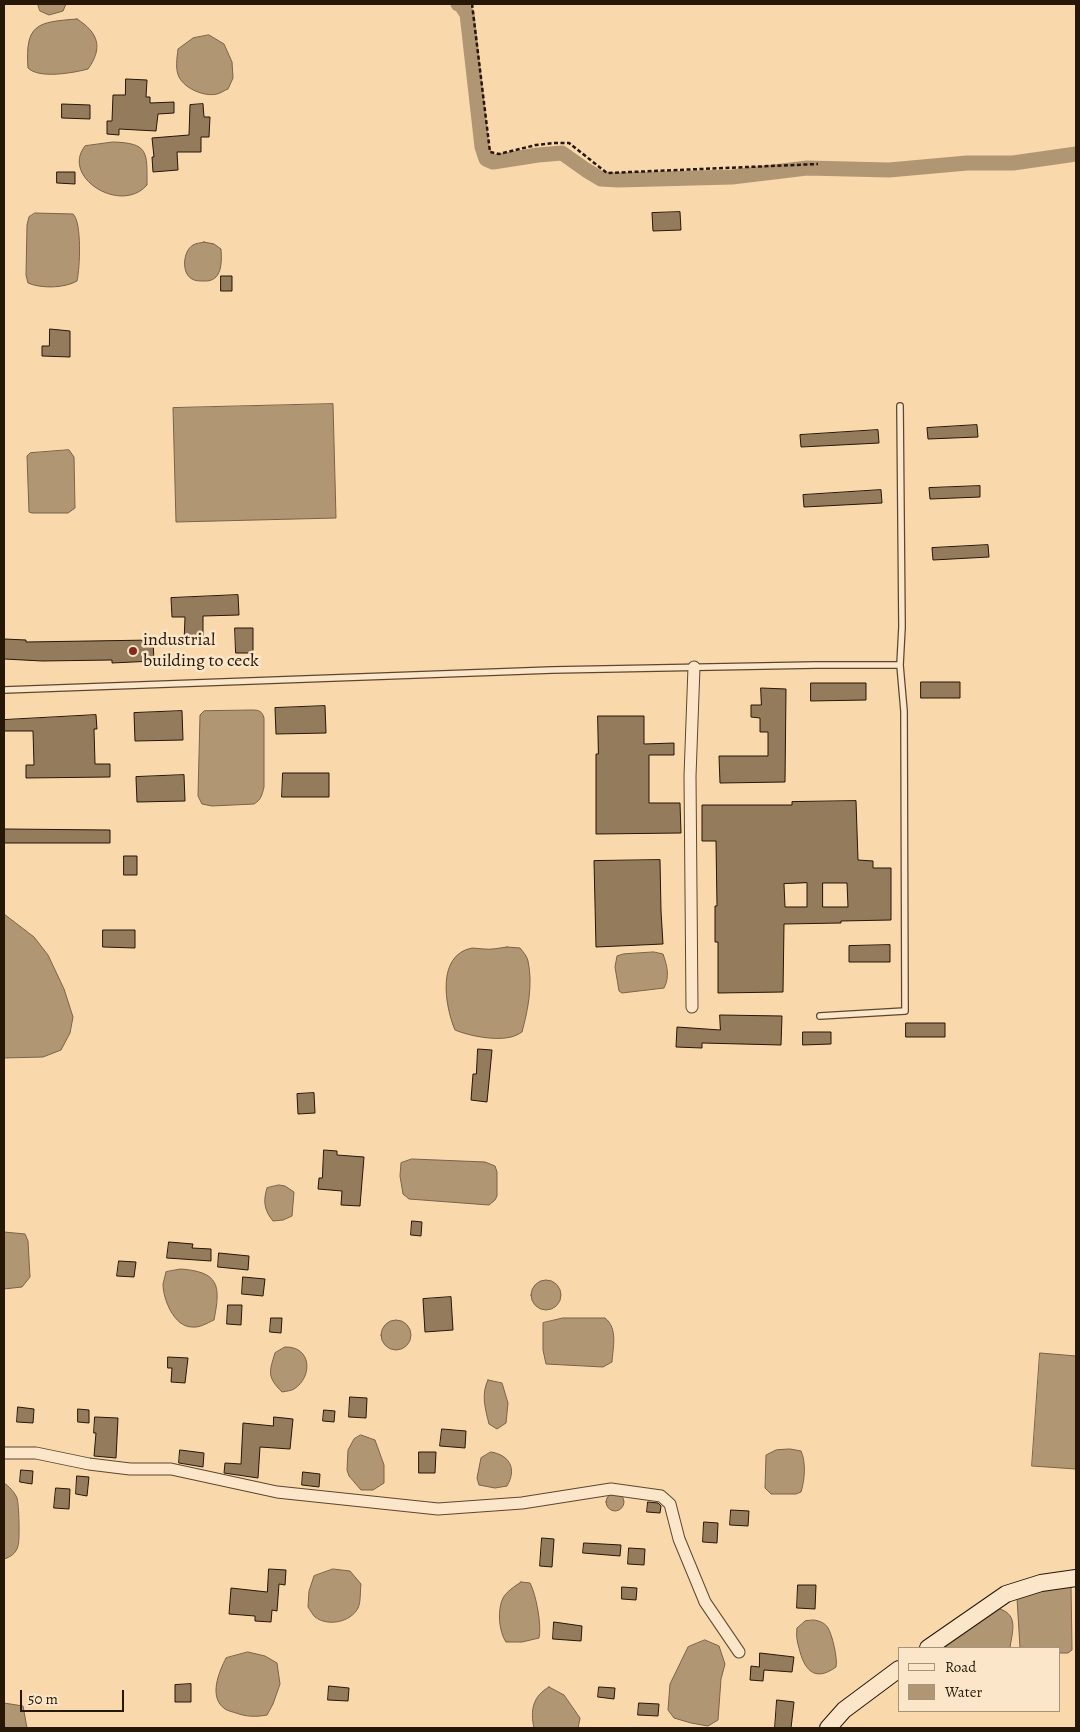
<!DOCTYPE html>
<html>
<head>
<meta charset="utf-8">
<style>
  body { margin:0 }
  #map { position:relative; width:1080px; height:1732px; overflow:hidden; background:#f9d8ac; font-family:Alegreya,serif }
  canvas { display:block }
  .frame { position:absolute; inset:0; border:5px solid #261706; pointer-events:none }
  .legend { position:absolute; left:898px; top:1647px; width:162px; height:65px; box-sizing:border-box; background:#fbe6c9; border:1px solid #a6937b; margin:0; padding:6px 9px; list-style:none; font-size:15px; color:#261706 }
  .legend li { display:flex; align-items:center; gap:10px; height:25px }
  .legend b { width:25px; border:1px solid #a6937b }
  .scale { position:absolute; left:20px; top:1690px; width:104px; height:22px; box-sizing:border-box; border:2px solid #261706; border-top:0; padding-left:6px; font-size:15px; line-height:18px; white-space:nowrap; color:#261706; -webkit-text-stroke:4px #fbe6c9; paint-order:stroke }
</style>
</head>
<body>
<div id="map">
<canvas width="1080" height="1732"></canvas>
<div class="frame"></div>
<ul class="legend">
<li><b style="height:6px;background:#fbe6c9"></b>Road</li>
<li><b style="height:14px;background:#b19674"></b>Water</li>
</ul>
<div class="scale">50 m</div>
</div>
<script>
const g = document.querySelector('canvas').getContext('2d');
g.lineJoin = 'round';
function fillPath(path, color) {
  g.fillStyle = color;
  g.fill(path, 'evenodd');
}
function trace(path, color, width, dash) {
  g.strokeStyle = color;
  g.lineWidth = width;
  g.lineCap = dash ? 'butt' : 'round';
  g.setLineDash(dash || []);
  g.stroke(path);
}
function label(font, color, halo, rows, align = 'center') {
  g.font = font + ' Alegreya,serif';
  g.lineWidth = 5;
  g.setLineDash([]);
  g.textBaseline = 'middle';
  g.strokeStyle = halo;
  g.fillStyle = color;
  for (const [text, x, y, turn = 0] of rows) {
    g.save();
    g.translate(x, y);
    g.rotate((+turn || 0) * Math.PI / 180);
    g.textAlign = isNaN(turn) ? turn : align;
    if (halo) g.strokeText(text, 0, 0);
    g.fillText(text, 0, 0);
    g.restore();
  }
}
const water = new Path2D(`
  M38 4H66L63 11 49 15 40 11Z
  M77 19C99 33 103 48 88 69 73 73 39 79 28 68 25 24 37 22 77 19Z
  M209 35 224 44 232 62 233 78 228 89C225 90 221 93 217 94 205 97 185 89 179 77 175 69 177 58 178 49L193 38Z
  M113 142C149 143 147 152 147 185 121 215 60 177 85 146Z
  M35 213 73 214C82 222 80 268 77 281 65 288 42 289 28 283L26 275 27 225 29 217Z
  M204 242 214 244 221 249C222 263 222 282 204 281 200 281 195 281 192 279 181 273 183 251 193 245 196 243 201 243 204 242Z
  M333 404 336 518 176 522 173 408Z
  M69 450 74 457 75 508 68 513H32L29 512 27 456 30 453Z
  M252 710C259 710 262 711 264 718V787C262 795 261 800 254 804L212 806 202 804 198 796 200 715 204 711Z
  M4 914 34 937 48 955 64 989 73 1017 70 1033 61 1050 43 1057 4 1058Z
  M507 947 520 948C523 952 527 956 528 961 533 984 528 1010 522 1032 519 1034 515 1036 511 1037 496 1041 469 1036 455 1030 445 1006 436 955 472 948 476 948 480 949 484 949 491 950 499 948 507 947Z
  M654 952 663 954C667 965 670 977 664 988L622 993 619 991 615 967 617 956 623 954Z
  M412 1159 485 1162 495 1166 497 1172V1196L495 1200 489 1205 409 1199 403 1194 400 1176 401 1163Z
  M279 1185 285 1186 294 1192 292 1216 283 1220 273 1221C264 1210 263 1201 267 1188Z
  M4 1232 25 1234 28 1241 30 1277 22 1287 4 1289Z
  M181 1269C219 1272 221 1285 214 1320 207 1323 200 1328 192 1327 174 1327 163 1299 163 1284 164 1280 165 1276 166 1272Z
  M531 1295a15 15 0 1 1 30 0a15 15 0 1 1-30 0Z
  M563 1318H605C618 1328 613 1347 612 1362L603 1367 546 1364 543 1350V1323Z
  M381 1335a15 15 0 1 1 30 0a15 15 0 1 1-30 0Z
  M285 1347C312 1346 313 1377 294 1389 291 1391 286 1391 282 1392 267 1377 269 1372 275 1353Z
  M1040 1353 1076 1356V1469L1032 1466Z
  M488 1380 502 1383 508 1403 506 1423 497 1429 489 1424C485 1408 481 1394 488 1380Z
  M361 1435 375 1440 384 1465V1483L373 1490H361L349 1476 347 1470 348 1450 354 1439Z
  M790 1449 801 1451C806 1462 805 1479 801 1492L796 1494H771L765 1488 766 1455 776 1450Z
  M491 1452C510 1455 517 1469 507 1486L495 1488 479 1485 477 1478 481 1458Z
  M4 1483C9 1486 15 1493 17 1498 19 1504 20 1541 18 1546 16 1554 10 1557 4 1559Z
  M606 1502a9 9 0 1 1 18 0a9 9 0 1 1-18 0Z
  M333 1569 350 1571 361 1584C360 1591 361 1602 358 1608 351 1622 328 1627 315 1617 313 1615 310 1610 308 1607L309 1591 314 1576Z
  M521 1582 530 1583C536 1594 542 1626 539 1638L522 1642H506C499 1632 497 1610 503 1598 506 1592 515 1586 521 1582Z
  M1071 1583 1072 1650 1068 1653H1059V1648H1020L1017 1598 1021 1595Z
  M1000 1609C1019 1615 1012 1632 1010 1648H946L947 1641 989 1611Z
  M814 1620C820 1621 825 1623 828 1628 832 1634 838 1659 836 1667 814 1683 804 1669 799 1648 797 1641 796 1636 797 1628L805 1621Z
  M705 1640 719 1646 725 1664 721 1679 718 1720 708 1726 691 1723 674 1718 668 1710 670 1684 688 1647Z
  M248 1652 265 1656 277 1663 280 1684 273 1704 267 1715C256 1717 247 1717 236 1713 233 1712 228 1711 225 1709 208 1697 219 1672 226 1658Z
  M549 1687 564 1695 580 1718 578 1728H534C530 1710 533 1696 549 1687Z
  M4 1703 23 1706 27 1728H4Z`);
fillPath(water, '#b19674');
trace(water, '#796348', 1);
trace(new Path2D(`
  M458 4 461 5 467 14 482 147 486 159 493 162 538 155 562 153 586 170 601 179 618 180 732 177 807 168 889 170 967 163H1013L1076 154`), '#b19674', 15);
const building = new Path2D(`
  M126 79 147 80 146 97H150V103L174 102V113L158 114 156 131 119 129V135L107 134V121H112L113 95H125Z
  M62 104 90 105V119L62 118Z
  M203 104 204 117H210L209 137H201V152H177L178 170 153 172 152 157H154L152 138 189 135 190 105Z
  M57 172H75V184L57 183Z
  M680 212 681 230 653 231 652 213Z
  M221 276H232V291H221Z
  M50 329 70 331V357L42 356V346H49Z
  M977 425 978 437 928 439 927 428Z
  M878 430 879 443 801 447 800 435Z
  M980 486V497L930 499 929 488Z
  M881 490 882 503 804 507 803 495Z
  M988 545 989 557 933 560 932 548Z
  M238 595 239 615 203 616V643H184L185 617H172L171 598Z
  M235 628H253V653H236Z
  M4 639 26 640V642L153 640 154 661 112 663V660L42 661 4 659Z
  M921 682H960V698H921Z
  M811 683H866V700L811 701Z
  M761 688 786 689 785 782 720 783 719 756H768V732H760V718L751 717V705H761Z
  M325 706 326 733 276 734 275 708Z
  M182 711 183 740 135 741 134 713Z
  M96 715 97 729H94L95 764H110V777L26 778V765H34L33 731H4V720Z
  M598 716H644V744L674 743V755H649V803H680L681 833 596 834V754H598Z
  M283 773H329V797H282Z
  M184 775 185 801 137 802 136 777Z
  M856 801 858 860 873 861V868H891V920L841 921V923L784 924 783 992 718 993V942H715V906H717L716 841H702V805H792V802ZM807 883V907H785L784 884ZM823 883H847L848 907H823Z
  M4 829 110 830V843H4Z
  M124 856H137V875H124Z
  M660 860 661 911 663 944 596 947 594 861Z
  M103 930H135V948L103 947Z
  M890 945V962H849V946Z
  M720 1015 782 1016 781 1045 702 1043V1048L676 1047 677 1027 720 1030Z
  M906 1023H945V1037H906Z
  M803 1032H831V1044L803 1045Z
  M478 1049 492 1050 487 1102 471 1100 473 1074H476Z
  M314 1093 315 1113 298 1114 297 1094Z
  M324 1150 337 1151V1155L364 1157 360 1206 341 1205 342 1191 318 1189 319 1178H322Z
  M412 1221 422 1222 421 1236 411 1235Z
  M169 1242 193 1244 192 1248 211 1249V1261L167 1258Z
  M219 1253 249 1256 248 1270 218 1267Z
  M119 1261 136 1262 134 1277 117 1276Z
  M243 1277 265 1279 263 1296 242 1294Z
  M451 1297 453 1330 425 1332 423 1299Z
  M228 1305H242L241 1325 227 1324Z
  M271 1318H282L281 1333 270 1332Z
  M168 1357 188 1358 185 1383 171 1382 172 1368H168Z
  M350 1397 367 1398 366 1418 349 1417Z
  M18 1407 34 1409 33 1423 17 1422Z
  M78 1409 89 1410V1423L78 1422Z
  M324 1410 335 1411 334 1422 323 1421Z
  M95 1417 118 1418 116 1458 94 1456 96 1433H94Z
  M274 1417 293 1419 290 1449 260 1447 258 1478 224 1473 225 1463 241 1464 243 1423 273 1426Z
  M442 1429 466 1431 465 1448 440 1446Z
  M180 1450 204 1453 203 1467 179 1463Z
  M419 1452H436L435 1473H419Z
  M21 1470 33 1471 32 1484 20 1482Z
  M303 1472 320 1474 319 1487 302 1485Z
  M77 1476 89 1477 87 1496 76 1494Z
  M56 1488 70 1489 69 1509 54 1508Z
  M648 1502 658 1503 661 1506 660 1513 647 1512Z
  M731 1510 749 1511 748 1526 730 1525Z
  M704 1522 718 1523 717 1543 703 1542Z
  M542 1538 554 1539 552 1567 540 1566Z
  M584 1543 621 1545 620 1556 583 1553Z
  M629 1548 645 1549 644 1565 628 1564Z
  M269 1569 286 1570 285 1585 279 1584 277 1611 272 1610 271 1622 255 1621V1616L229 1614 231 1588 267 1592Z
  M798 1585H816L815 1609 797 1608Z
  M622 1587 637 1588 636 1600 622 1599Z
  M554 1622 582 1626 581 1641 553 1639Z
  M760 1653 794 1657 792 1672 764 1670 763 1681 750 1680 751 1666 759 1667Z
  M191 1684V1702H175V1685Z
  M329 1686 349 1688 348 1701 328 1700Z
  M599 1687 615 1688 614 1699 598 1697Z
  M777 1700 794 1702 791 1728H775Z
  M639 1703 659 1704 658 1716 638 1715Z`);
fillPath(building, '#947b5c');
trace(building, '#261706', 1);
const lane = new Path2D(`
  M4 690 552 670 816 665H900
  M820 1016 905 1011 904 711 900 665 902 627 900 406`);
const street = new Path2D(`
  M692 1007 690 776 694 667
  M4 1453H36L89 1464 130 1469H171L277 1492 438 1509 522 1503 611 1489 661 1496 670 1504 679 1539 705 1602 739 1652`);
const secondary = new Path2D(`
  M928 1648 1006 1594 1041 1583 1076 1578
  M828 1728 844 1710 899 1669`);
trace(lane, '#5b4730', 8);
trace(street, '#5b4730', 13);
trace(secondary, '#261706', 18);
trace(new Path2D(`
  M472 4 490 152 499 154 536 145 553 143H569L607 173 818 164`), '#261706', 2.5, [4, 2.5]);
trace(lane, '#fbe6c9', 5.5);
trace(street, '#fbe6c9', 11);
trace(secondary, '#fbe6c9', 16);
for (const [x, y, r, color] of [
  [133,651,5,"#8f2418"]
]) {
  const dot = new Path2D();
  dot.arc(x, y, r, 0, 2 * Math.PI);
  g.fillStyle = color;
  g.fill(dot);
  trace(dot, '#fbe6c9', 2);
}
label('18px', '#261706', '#fbe6c9', [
  ["industrial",143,641],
  ["building to ceck",143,662]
], 'left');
</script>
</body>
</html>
